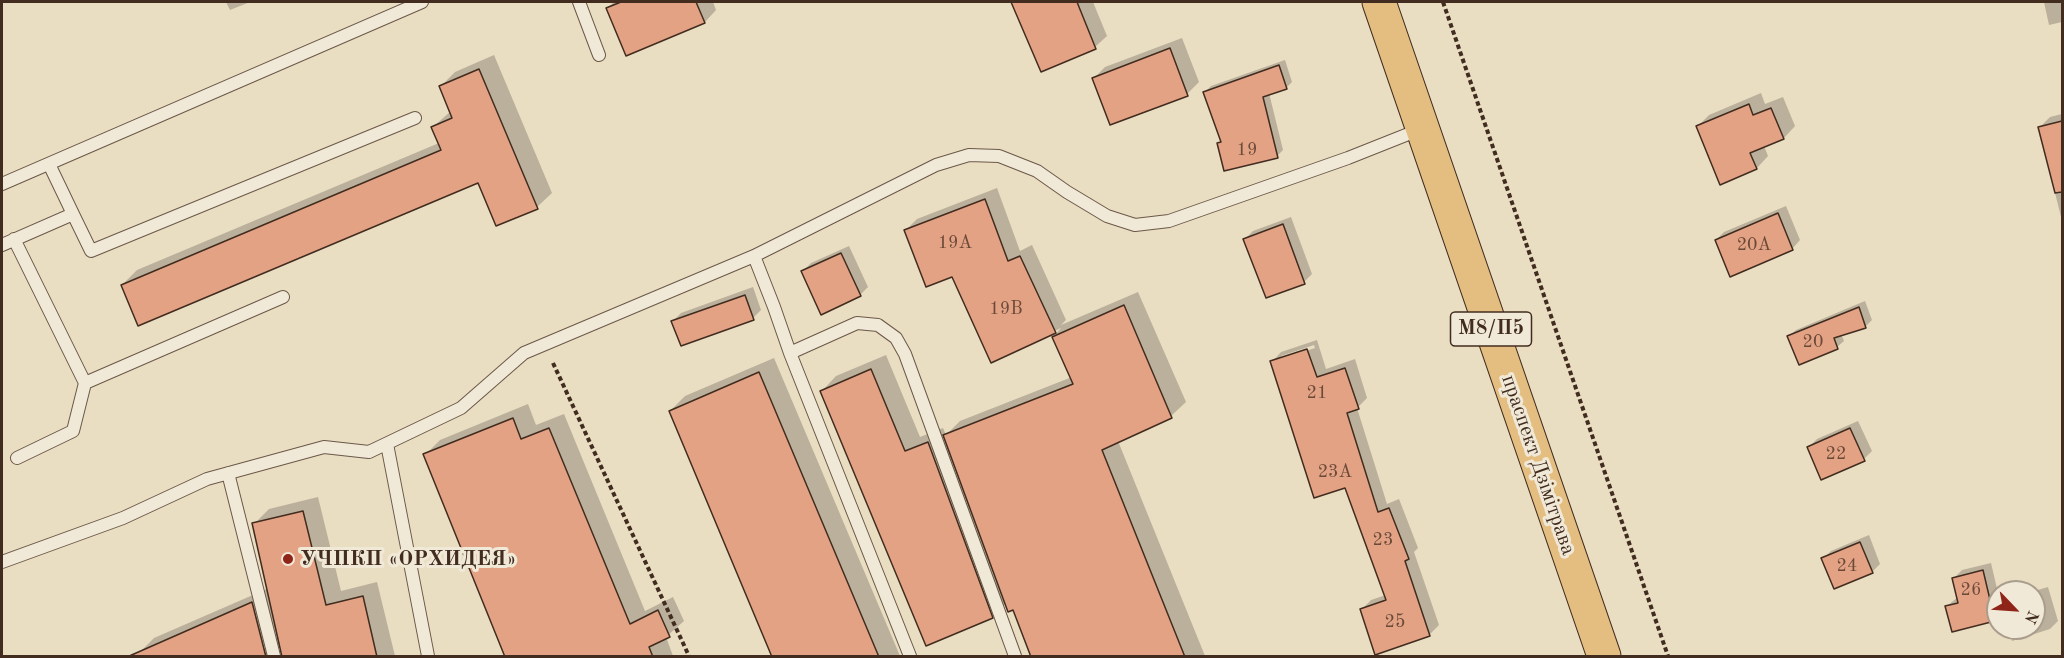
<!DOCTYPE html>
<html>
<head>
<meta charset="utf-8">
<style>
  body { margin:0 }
  #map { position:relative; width:2064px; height:658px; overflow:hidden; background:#e9ddc2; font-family:"Old Standard TT",serif }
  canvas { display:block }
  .frame { position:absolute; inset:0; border:3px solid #412c1f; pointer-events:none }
  .north { position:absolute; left:1986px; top:580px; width:60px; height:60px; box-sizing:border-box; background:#f1e9d7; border:2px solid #ab9d8d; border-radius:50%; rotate:115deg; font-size:16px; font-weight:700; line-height:24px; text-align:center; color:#412c1f }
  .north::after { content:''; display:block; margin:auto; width:21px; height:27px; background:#8f2418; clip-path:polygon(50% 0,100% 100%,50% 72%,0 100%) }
</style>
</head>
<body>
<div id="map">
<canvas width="2064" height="658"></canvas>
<div class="frame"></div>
<div class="north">N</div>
</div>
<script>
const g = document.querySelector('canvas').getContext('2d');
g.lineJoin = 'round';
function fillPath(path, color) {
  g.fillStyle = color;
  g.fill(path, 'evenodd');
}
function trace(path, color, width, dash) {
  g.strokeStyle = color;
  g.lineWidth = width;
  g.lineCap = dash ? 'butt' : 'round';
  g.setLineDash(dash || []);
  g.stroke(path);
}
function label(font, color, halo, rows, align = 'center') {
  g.font = font + ' "Old Standard TT",serif';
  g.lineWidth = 6;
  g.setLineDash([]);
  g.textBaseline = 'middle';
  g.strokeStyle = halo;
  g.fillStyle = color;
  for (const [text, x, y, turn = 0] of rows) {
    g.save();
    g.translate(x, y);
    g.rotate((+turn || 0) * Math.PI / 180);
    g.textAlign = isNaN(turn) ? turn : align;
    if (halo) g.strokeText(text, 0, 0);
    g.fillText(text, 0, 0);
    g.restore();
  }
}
fillPath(new Path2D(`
  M226 2H250L230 10Z
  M614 2H713L716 10 705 22 627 54 608 8Z
  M1012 2H1093L1107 36 1095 47 1042 70Z
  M2044 2H2062V22L2049 25Z
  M1182 38 1199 82 1187 94 1094 78 1105 67Z
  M494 55 552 193 537 207 479 181 122 285 137 270 439 143 433 127 451 111 440 87 455 72Z
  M1285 60 1292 82 1286 88 1269 93 1283 150 1277 156 1219 143 1222 140 1205 92 1211 86Z
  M1761 93 1765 104 1783 97 1795 126 1784 138 1764 146 1768 156 1757 168 1698 126 1709 115Z
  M2062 114V221L2039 128 2050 117Z
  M997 188 1020 251 1032 245 1066 320 1061 325 1138 292 1186 402 1171 416 1118 441 1205 656H1033L1014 608 1006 603 992 617 822 391 836 376 886 355 920 437 943 428 946 435 960 421 1072 377 1053 337 1061 328 992 361 953 275 906 230 917 219Z
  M1786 206 1800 240 1792 249 1716 240 1724 232Z
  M1291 217 1312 274 1304 282 1245 239 1253 231Z
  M849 246 868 287 860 295 803 271 811 263Z
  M753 287 761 310 753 318 673 321 681 313Z
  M1865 301 1872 320 1865 327 1841 334 1844 341 1837 347 1789 336 1796 330Z
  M1317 340 1326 369 1355 359 1367 398 1357 408 1387 504 1399 499 1418 548 1414 552 1439 625 1429 635 1362 609 1371 600 1386 595 1346 486 1272 362 1281 352ZM1314 345 1315 348 1281 359V356Z
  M774 358 900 656H773L670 411 685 396Z
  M528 404 536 425 564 414 645 611 673 597 684 621 666 637 673 656H507L425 455 440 440Z
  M1858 421 1872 451 1864 459 1809 447 1817 439Z
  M318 497 341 591 377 582 395 656H286L281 645 270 656H141L139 653 154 638 269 588 254 524 269 509Z
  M1869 535 1880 564 1872 572 1823 559 1831 551Z
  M1991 563 1998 593V616L1994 620 1947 606 1958 597 1953 579 1962 570Z
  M2048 587 2058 621 2050 629 2012 641 2008 628H2034V592H2031Z`), '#0003');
const building = new Path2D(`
  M621 2H696L705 23 626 56 606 8Z
  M1011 2H1077L1096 49 1041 72Z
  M1170 48 1188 96 1110 125 1092 78Z
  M1279 65 1287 89 1263 97 1278 158 1224 171 1217 143 1221 142 1203 92Z
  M479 69 538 209 496 226 478 183 138 326 121 285 441 150 431 127 452 118 439 86Z
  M1749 104 1753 115 1771 108 1784 139 1750 153 1757 169 1720 185 1696 126Z
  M2062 121V192L2055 193 2038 127Z
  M985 199 1008 261 1020 256 1056 333 991 363 952 277 926 287 904 230Z
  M1778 213 1793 250 1730 277 1715 240Z
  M1283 224 1305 284 1266 298 1243 239Z
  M841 253 861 296 821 315 801 271Z
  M745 295 754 320 681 346 671 321Z
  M1124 305 1172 418 1102 450 1185 657H1031L1013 610 1008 612 943 435 1073 384 1052 337Z
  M1859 307 1866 328 1834 338 1838 349 1799 365 1787 336Z
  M1307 349 1317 377 1345 368 1359 409 1347 413 1378 512 1389 508 1409 559 1405 561 1430 636 1375 655 1360 609 1386 600 1345 488 1314 498 1270 361Z
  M871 369 905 451 928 442 993 618 926 646 820 391Z
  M759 372 879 657H772L669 411Z
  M513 418 521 439 549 428 630 624 658 610 670 637 649 647 653 657H505L423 454Z
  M1850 428 1865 461 1821 480 1807 447Z
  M303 511 326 605 363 596 377 657H282L252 523Z
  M1860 542 1873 573 1834 589 1821 558Z
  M1983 570 1995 621 1952 632 1945 606 1958 603 1952 578Z
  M252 602 266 657H127Z`);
fillPath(building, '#e4a285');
trace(building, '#412c1f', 1.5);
const service = new Path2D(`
  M579 2 599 55
  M2 184 422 2
  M73 214 91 251 415 118
  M14 239 85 383 283 297
  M2 245 73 214 49 164
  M754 256 774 307 790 353 910 656
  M790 353 857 323 878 325 896 338 905 354 1015 656
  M387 444 428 656
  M17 458 73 431 85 383
  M228 473 274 656
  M2 562 123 518 207 479 324 447 369 452 461 408 524 353 754 256 936 165 969 155 999 156 1037 171 1067 192 1107 216 1135 225 1169 221 1348 158 1421 129`);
const primary = new Path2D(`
  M1379 2 1604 656`);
trace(service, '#6b5848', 14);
trace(primary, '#412c1f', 35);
trace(new Path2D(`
  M1443 2 1668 656
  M553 363 689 656`), '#412c1f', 4, [4.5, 3]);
trace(service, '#f1e9d7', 12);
trace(primary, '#e4be81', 33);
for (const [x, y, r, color] of [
  [288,559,6,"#8f2418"]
]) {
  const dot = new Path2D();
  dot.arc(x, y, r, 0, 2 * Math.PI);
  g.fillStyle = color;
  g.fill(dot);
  trace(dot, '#f1e9d7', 2);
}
label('18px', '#6a4a38', null, [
  ["19",1247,150],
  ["19А",955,243],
  ["20А",1754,245],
  ["19В",1006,309],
  ["20",1813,342],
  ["21",1317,393],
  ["22",1836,454],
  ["23А",1335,472],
  ["23",1383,540],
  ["24",1847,566],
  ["26",1971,590],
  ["25",1395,622]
]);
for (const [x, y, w] of [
  [1491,329,81]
]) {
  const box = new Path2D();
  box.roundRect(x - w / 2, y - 17, w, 34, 4.5);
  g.fillStyle = '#f1e9d7';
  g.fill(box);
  trace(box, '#412c1f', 1.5);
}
label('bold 20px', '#412c1f', null, [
  ["М8/П5",1491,329]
]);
label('21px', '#412c1f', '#f1e9d7', [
  ["праспект Дзімітрава",1538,465,71]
]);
label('bold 21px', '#412c1f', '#f1e9d7', [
  ["УЧПКП «ОРХИДЕЯ»",300,559]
], 'left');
</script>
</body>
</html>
